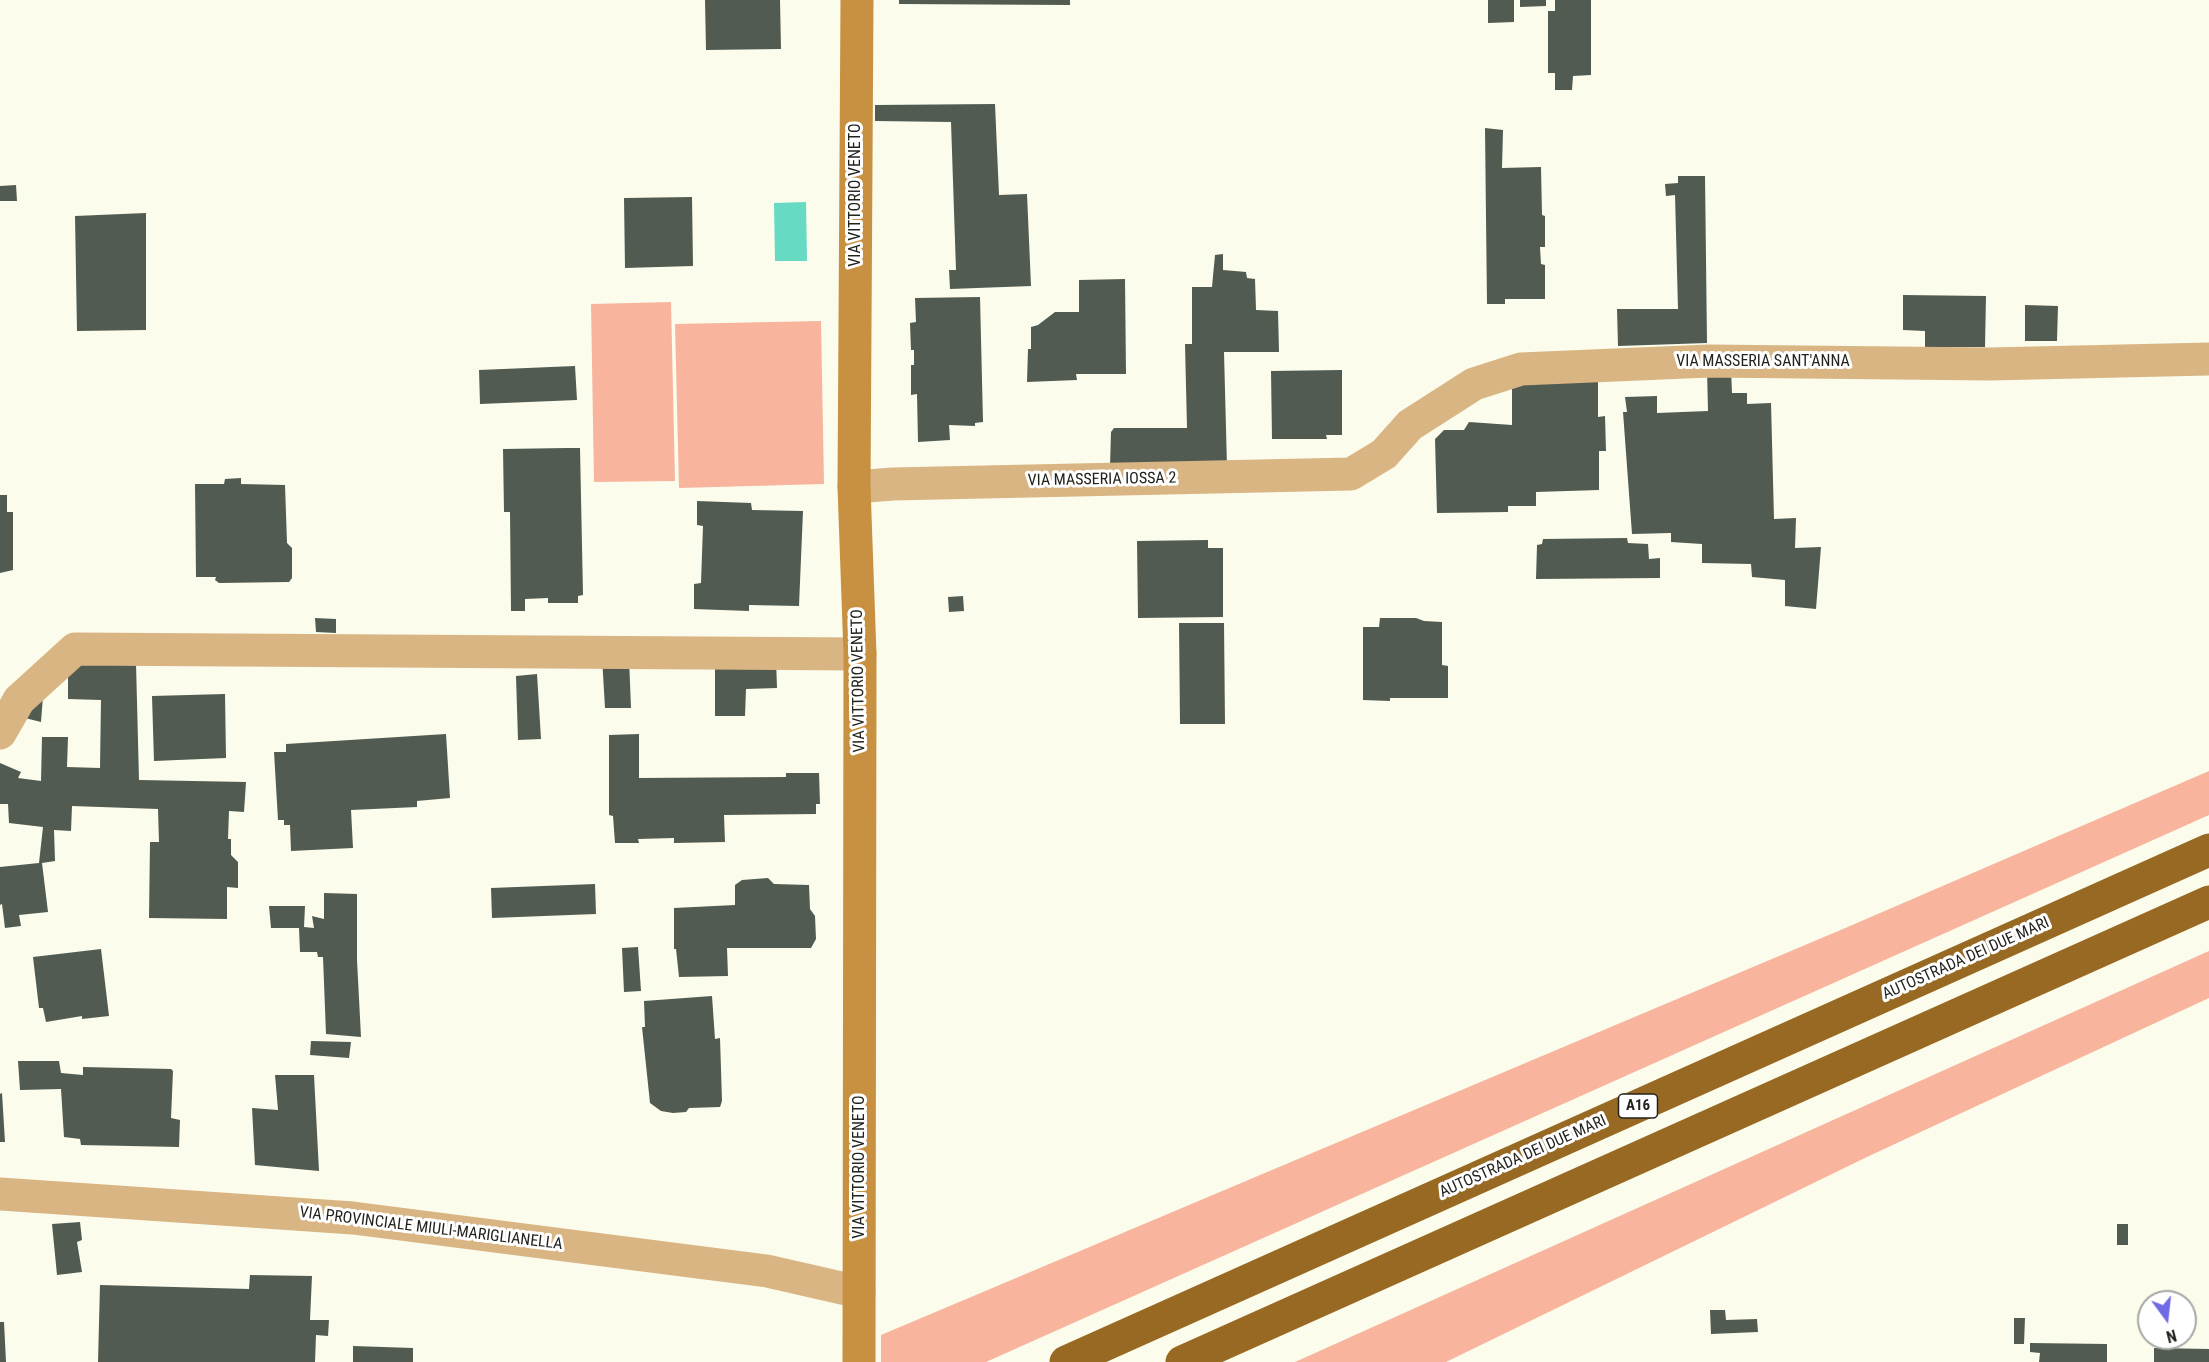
<!DOCTYPE html>
<html>
<head>
<meta charset="utf-8">
<style>
  body { margin:0 }
  #map { position:relative; width:2209px; height:1362px; overflow:hidden; background:#fbfcec; font-family:"Roboto Condensed",sans-serif }
  canvas { display:block }
  .north { position:absolute; left:2137px; top:1290px; width:60px; height:60px; box-sizing:border-box; background:#fff; border:2px solid #a7a7a5; border-radius:50%; rotate:165deg; font-size:16px; font-weight:700; line-height:24px; text-align:center; color:#23231e }
  .north::after { content:''; display:block; margin:auto; width:21px; height:27px; background:#716ae5; clip-path:polygon(50% 0,100% 100%,50% 72%,0 100%) }
</style>
</head>
<body>
<div id="map">
<canvas width="2209" height="1362"></canvas>
<div class="north">N</div>
</div>
<script>
const g = document.querySelector('canvas').getContext('2d');
g.lineJoin = 'round';
function fillPath(path, color) {
  g.fillStyle = color;
  g.fill(path, 'evenodd');
}
function trace(path, color, width, dash) {
  g.strokeStyle = color;
  g.lineWidth = width;
  g.lineCap = dash ? 'butt' : 'round';
  g.setLineDash(dash || []);
  g.stroke(path);
}
function label(font, color, halo, rows, align = 'center') {
  g.font = font + ' "Roboto Condensed",sans-serif';
  g.lineWidth = 6;
  g.setLineDash([]);
  g.textBaseline = 'middle';
  g.strokeStyle = halo;
  g.fillStyle = color;
  for (const [text, x, y, turn = 0] of rows) {
    g.save();
    g.translate(x, y);
    g.rotate((+turn || 0) * Math.PI / 180);
    g.textAlign = isNaN(turn) ? turn : align;
    if (halo) g.strokeText(text, 0, 0);
    g.fillText(text, 0, 0);
    g.restore();
  }
}
fillPath(new Path2D(`
  M671 302 675 481 594 482 591 304Z
  M821 321 824 484 679 488 675 324Z
  M2209 771V815L986 1362H881V1335L1843 929Z
  M2209 951V998L1869 1156 1446 1362H1295Z`), '#f8b49d');
fillPath(new Path2D(`
  M806 202 807 261H775L774 203Z`), '#66dac2');
fillPath(new Path2D(`
  M705 0H780L781 49 706 50Z
  M899 0H1070V5L899 4Z
  M1488 0H1514V22L1488 23Z
  M1520 0H1546V6L1520 7Z
  M1555 0H1591V75L1573 76 1572 90H1555V73H1548V11H1555Z
  M995 104 999 195 1027 194 1031 286 950 289 949 270H956L951 122 875 121V105Z
  M1485 128 1503 130 1502 168 1541 167 1542 215 1545 216V247H1540L1541 264 1545 265V299H1505V304H1487Z
  M1678 176H1705L1707 343 1618 346 1617 309H1678L1675 195 1666 196 1665 184 1678 183Z
  M16 185 17 201H0V186Z
  M692 197 693 266 625 268 624 198Z
  M146 213V330L77 331 75 216Z
  M1223 254V270L1246 272 1247 278 1255 279 1256 310 1278 311 1279 352H1224L1227 467 1110 466 1111 432 1114 428H1187L1185 344H1192V287H1212L1215 255Z
  M1125 279 1126 374H1076L1077 380 1027 382 1028 349H1031V327L1038 325 1055 312H1079V280Z
  M1903 295 1986 296 1985 347H1925V331L1903 330Z
  M980 297 983 422 975 423V426L949 425 950 440 918 442 917 394 911 395V365H914V350H911L910 323 916 322 915 298Z
  M2025 305 2058 306 2057 341H2025Z
  M575 366 577 400 480 404 479 370Z
  M1707 369H1731L1732 393H1747V404L1771 403 1774 519 1796 518 1795 548 1821 547 1816 609 1785 606V580L1752 577 1751 564 1702 563V544L1671 542V533L1632 534 1623 412H1627L1625 397 1657 396V413L1708 411Z
  M1342 370V435H1326L1327 439H1272L1271 371Z
  M1598 376V417L1605 416 1606 451H1599V490L1536 492V506H1508V512L1437 513 1435 439 1444 430H1464L1469 422 1512 425V379Z
  M567 448H580L583 595 578 596V603H548V598L525 599V611H511L510 512H504L503 449Z
  M241 478V484L285 485 287 543 292 548V578L289 582 219 583 215 580 216 577H196L195 484H224L225 479Z
  M0 495H7V512H13V570L0 573Z
  M697 501 751 503 752 510 803 511 799 606 749 605V611L694 609V584L701 583 703 526 697 525Z
  M1627 538 1628 543 1648 544 1649 559 1660 558V578L1536 579 1537 545 1542 544 1543 539Z
  M1208 540V548H1223V617L1138 618 1137 541Z
  M963 596 964 611 949 612 948 597Z
  M315 618 336 619V633L316 632Z
  M1380 618H1416L1424 621 1442 622V665L1448 666V698H1390V701L1363 700V627H1379Z
  M1179 623H1224L1225 724H1180Z
  M602 657 629 658 631 708H605Z
  M715 658 776 659 777 688 746 689 745 716H715Z
  M68 663H136L139 780 246 782 244 812 229 811 228 839H231V855L238 862V888L227 887V919L149 918 150 842H159L158 809 72 806 71 831 54 830 55 861 42 863 48 912 19 915 21 926 5 928 2 904 0 905V867L39 863 43 827 9 823 8 804H0V763L21 772 18 778 41 781 42 737H68L67 767 100 768 101 700 68 699Z
  M537 674 541 739 518 740 516 676Z
  M225 694 226 758 154 761 152 696Z
  M43 696 41 722 21 717Z
  M446 734 450 798 417 801V807L351 810 353 848 291 851 290 825H284V820H278L274 752H286V744Z
  M639 734V778L786 777V773H819L820 804H816V814L724 815 725 842 674 843V838L638 839 639 843H615L613 816 609 815V735Z
  M768 878 774 884 809 885 810 909 815 916 816 939 811 948H727L728 976 679 977 676 949H674V908L735 905V885L742 880Z
  M595 884 596 914 492 918 491 888Z
  M324 893 357 894V960L361 1037 326 1034 323 957H318L317 952H300L299 928H271L269 906H305L304 927 314 928 312 916 324 919Z
  M638 947 641 991 624 992 622 948Z
  M101 949 109 1016 82 1019V1016L46 1022 43 1008H39L33 957Z
  M712 996 715 1039 720 1038 722 1101 720 1107 689 1108 686 1112 673 1113 661 1111 650 1103 642 1027H645L644 1001Z
  M311 1041 351 1042 349 1058 310 1055Z
  M18 1061H59L61 1073 83 1075V1067L171 1069 173 1071 171 1118 180 1120 179 1147 81 1145 80 1139 64 1137 61 1089 20 1090Z
  M275 1075H314L319 1171 255 1165 252 1108 278 1110Z
  M2 1093 5 1142H0V1094Z
  M80 1222 82 1240 77 1242 82 1272 57 1275 52 1224Z
  M2117 1224H2128V1245H2117Z
  M250 1275 312 1276 310 1320H329L328 1336 316 1335 315 1362H98L100 1285 249 1289Z
  M1710 1310H1725L1726 1320 1757 1319 1758 1332 1711 1334Z
  M2014 1318H2025L2024 1344H2014Z
  M0 1322H4L6 1362H0Z
  M2030 1343 2107 1344V1362H2039L2040 1353 2030 1352Z
  M353 1346 413 1348V1362H353Z
  M2154 1348 2209 1349V1362H2154Z`), '#515b51');
trace(new Path2D(`
  M854 487 893 484 1351 474 1384 454 1410 425 1474 384 1521 369 1709 361 1990 364 2209 359
  M0 733 19 700 75 649 860 654
  M0 1194 353 1218 767 1271 859 1292`), '#d9b584', 33);
trace(new Path2D(`
  M857 0 854 487 860 654 859 1362`), '#c79141', 33);
trace(new Path2D(`
  M1066 1362 2209 850
  M1182 1362 2209 902`), '#976922', 33);
for (const [x, y, w] of [
  [1638,1106,39]
]) {
  const box = new Path2D();
  box.roundRect(x - w / 2, y - 12, w, 24, 4.5);
  g.fillStyle = '#fff';
  g.fill(box);
  trace(box, '#23231e', 1.5);
}
label('bold 15px', '#23231e', null, [
  ["A16",1638,1106]
]);
label('16px', '#23231e', '#fff', [
  ["VIA VITTORIO VENETO",856,195,-90],
  ["VIA MASSERIA SANT'ANNA",1763,362],
  ["VIA MASSERIA IOSSA 2",1102,480,-1],
  ["VIA VITTORIO VENETO",859,681,-91],
  ["AUTOSTRADA DEI DUE MARI",1966,959,-24],
  ["AUTOSTRADA DEI DUE MARI",1523,1157,-24],
  ["VIA VITTORIO VENETO",860,1167,-90],
  ["VIA PROVINCIALE MIULI-MARIGLIANELLA",431,1229,7]
]);
</script>
</body>
</html>
